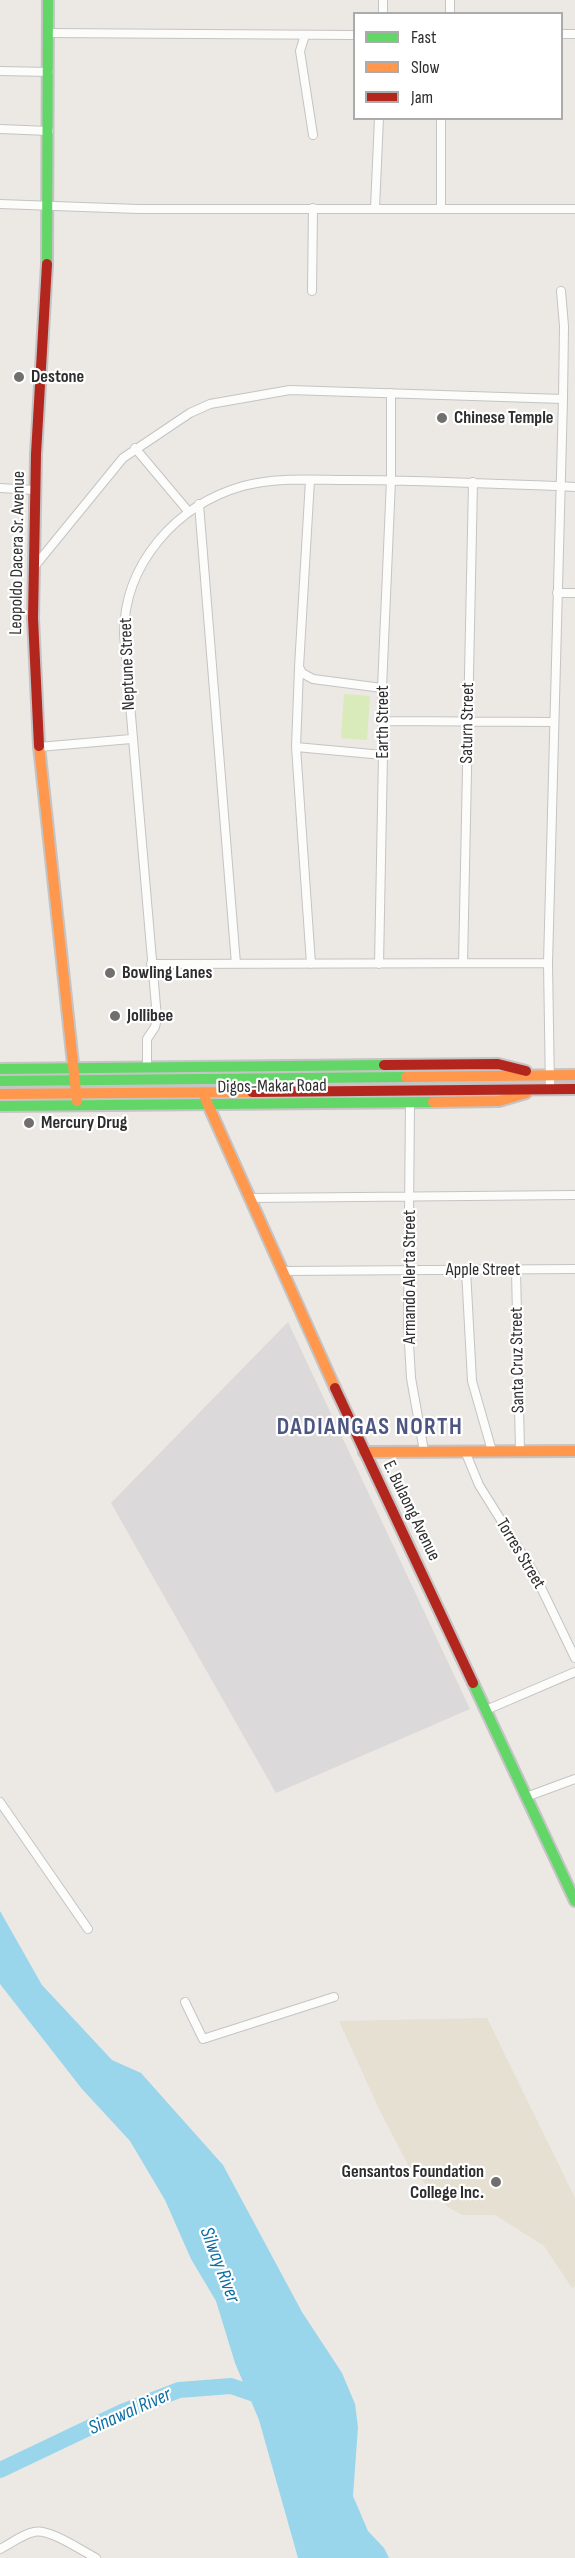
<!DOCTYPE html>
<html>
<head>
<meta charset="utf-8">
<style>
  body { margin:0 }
  #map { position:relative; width:575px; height:2558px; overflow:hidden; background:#ece8e4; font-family:"Sofia Sans Condensed",sans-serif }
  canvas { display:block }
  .legend { position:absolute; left:353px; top:12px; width:210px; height:108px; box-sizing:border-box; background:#fff; border:2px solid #ababab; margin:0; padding:8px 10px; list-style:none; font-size:18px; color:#2e2e2e }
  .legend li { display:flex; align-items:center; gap:12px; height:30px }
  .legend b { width:30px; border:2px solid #ababab }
</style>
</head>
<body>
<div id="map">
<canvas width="575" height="2558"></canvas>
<ul class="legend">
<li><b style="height:8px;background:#63d668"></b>Fast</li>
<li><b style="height:8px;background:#ff974d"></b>Slow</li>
<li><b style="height:8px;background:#b3261e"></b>Jam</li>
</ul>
</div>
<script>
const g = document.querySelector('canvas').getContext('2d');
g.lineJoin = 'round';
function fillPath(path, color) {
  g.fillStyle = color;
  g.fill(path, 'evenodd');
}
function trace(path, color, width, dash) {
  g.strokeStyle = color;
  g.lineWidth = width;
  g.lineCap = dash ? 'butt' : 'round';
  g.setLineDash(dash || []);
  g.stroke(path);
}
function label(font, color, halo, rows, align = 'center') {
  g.font = font + ' "Sofia Sans Condensed",sans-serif';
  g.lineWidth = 4.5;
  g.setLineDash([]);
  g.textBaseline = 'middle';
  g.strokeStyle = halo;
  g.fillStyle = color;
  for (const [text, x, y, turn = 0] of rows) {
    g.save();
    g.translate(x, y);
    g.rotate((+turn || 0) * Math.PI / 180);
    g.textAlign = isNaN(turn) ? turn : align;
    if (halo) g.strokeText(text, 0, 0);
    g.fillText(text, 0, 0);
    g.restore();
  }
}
fillPath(new Path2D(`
  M288 1322 470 1709 276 1793 111 1503Z`), '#dcd9db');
fillPath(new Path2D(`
  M487 2018 575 2198V2286L572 2288 544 2246 495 2215H462L448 2207 409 2167 380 2111 339 2021Z`), '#e6e0d3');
fillPath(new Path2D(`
  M344 694 370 696 367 740 341 738Z`), '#d9eabb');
fillPath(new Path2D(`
  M0 1911 42 1985 112 2060 141 2073 223 2165 302 2312 342 2373 355 2404 358 2427 353 2496 368 2531 384 2548 389 2558H298L259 2420 235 2363 216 2301 191 2259 165 2200 130 2141 82 2089 0 1984Z`), '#99d6ec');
trace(new Path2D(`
  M0 2470 122 2412 179 2390 231 2386 266 2398`), '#99d6ec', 16);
const street = new Path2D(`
  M383 0V14
  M450 14V0
  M48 33 354 35
  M562 34H575
  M305 35 300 51 313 135
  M0 71 49 72
  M441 118V207
  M0 129 49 131
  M0 204 138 209H575
  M375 208 379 118
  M312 291 313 208
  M135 448 188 511
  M310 480 299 667 302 673 313 679 382 688
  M0 488 34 490
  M199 504 236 964
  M34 567 123 458 190 413 210 404 290 390 563 399
  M557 593H575
  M384 721 554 722
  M39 747 131 739
  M296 747 299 669
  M463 963 473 482
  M151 964 548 963
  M311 964 296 747 383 755
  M379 964 383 755 382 688 391 480V393
  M147 1067V1039L155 1027 157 1018 124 634C124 564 176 505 243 486 277 477 313 480 347 480 423 480 499 484 575 487
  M550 1089 548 963 563 399 564 326 561 291
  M410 1102 408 1326 411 1378 424 1451
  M251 1198 575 1195
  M466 1270 472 1381 492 1451
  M516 1270 520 1451
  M284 1271 575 1269
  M465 1451 479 1485 534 1573 575 1658
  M486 1710 575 1672
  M526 1797 575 1779
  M0 1802 88 1929
  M185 2002 203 2039 334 1997
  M0 2549C11 2544 22 2534 34 2532 49 2528 82 2551 96 2558`);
const fast = new Path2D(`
  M47 264 48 0
  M0 1069 384 1065
  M0 1081 406 1077
  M0 1106 433 1102
  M473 1683 575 1901`);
const slow = new Path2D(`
  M39 746 77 1101
  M406 1077 575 1075
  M0 1094 252 1092
  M205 1098 335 1388
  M433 1102 499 1101 526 1093
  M364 1452 575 1451`);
const jam = new Path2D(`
  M39 746 33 618 36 454 47 264
  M384 1065 498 1064 526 1071
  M252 1092 575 1089
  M335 1388 473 1683`);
trace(street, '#c5c4c5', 10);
trace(fast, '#c5c4c5', 14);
trace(slow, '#c5c4c5', 14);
trace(jam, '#c5c4c5', 14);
trace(street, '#fcfcfb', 8);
trace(fast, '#63d668', 10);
trace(slow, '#ff974d', 10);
trace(jam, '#b3261e', 10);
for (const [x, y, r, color] of [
  [19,377,6,"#706f6e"],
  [442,418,6,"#706f6e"],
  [110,973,6,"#706f6e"],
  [115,1016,6,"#706f6e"],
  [29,1123,6,"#706f6e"],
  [496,2182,6,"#706f6e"]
]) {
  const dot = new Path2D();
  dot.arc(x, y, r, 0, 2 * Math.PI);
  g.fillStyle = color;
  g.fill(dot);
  trace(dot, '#fff', 2);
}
label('bold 18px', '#2e2e2e', '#fff', [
  ["Destone",31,377],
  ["Chinese Temple",454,418],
  ["Bowling Lanes",122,973],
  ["Jollibee",127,1016],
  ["Mercury Drug",41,1123],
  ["Gensantos Foundation",484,2172,"right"],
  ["College Inc.",484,2193,"right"]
], 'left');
label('18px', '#2e2e2e', '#fff', [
  ["Leopoldo Dacera Sr. Avenue",18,553,-89],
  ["Neptune Street",128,664,-92],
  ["Earth Street",383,722,-90],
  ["Saturn Street",468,723,-89],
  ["Digos-Makar Road",272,1087,-1],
  ["Apple Street",483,1270],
  ["Armando Alerta Street",410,1277,-90],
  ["Santa Cruz Street",518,1360,-91],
  ["E. Bulaong Avenue",411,1511,64],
  ["Torres Street",520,1554,59]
]);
label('italic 20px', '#0d6fa3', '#fff', [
  ["Silway River",219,2265,69],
  ["Sinawal River",130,2412,-24]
]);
g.letterSpacing = '1.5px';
label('bold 24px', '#4d5680', '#fff', [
  ["DADIANGAS NORTH",370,1428]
]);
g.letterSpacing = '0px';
</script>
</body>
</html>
